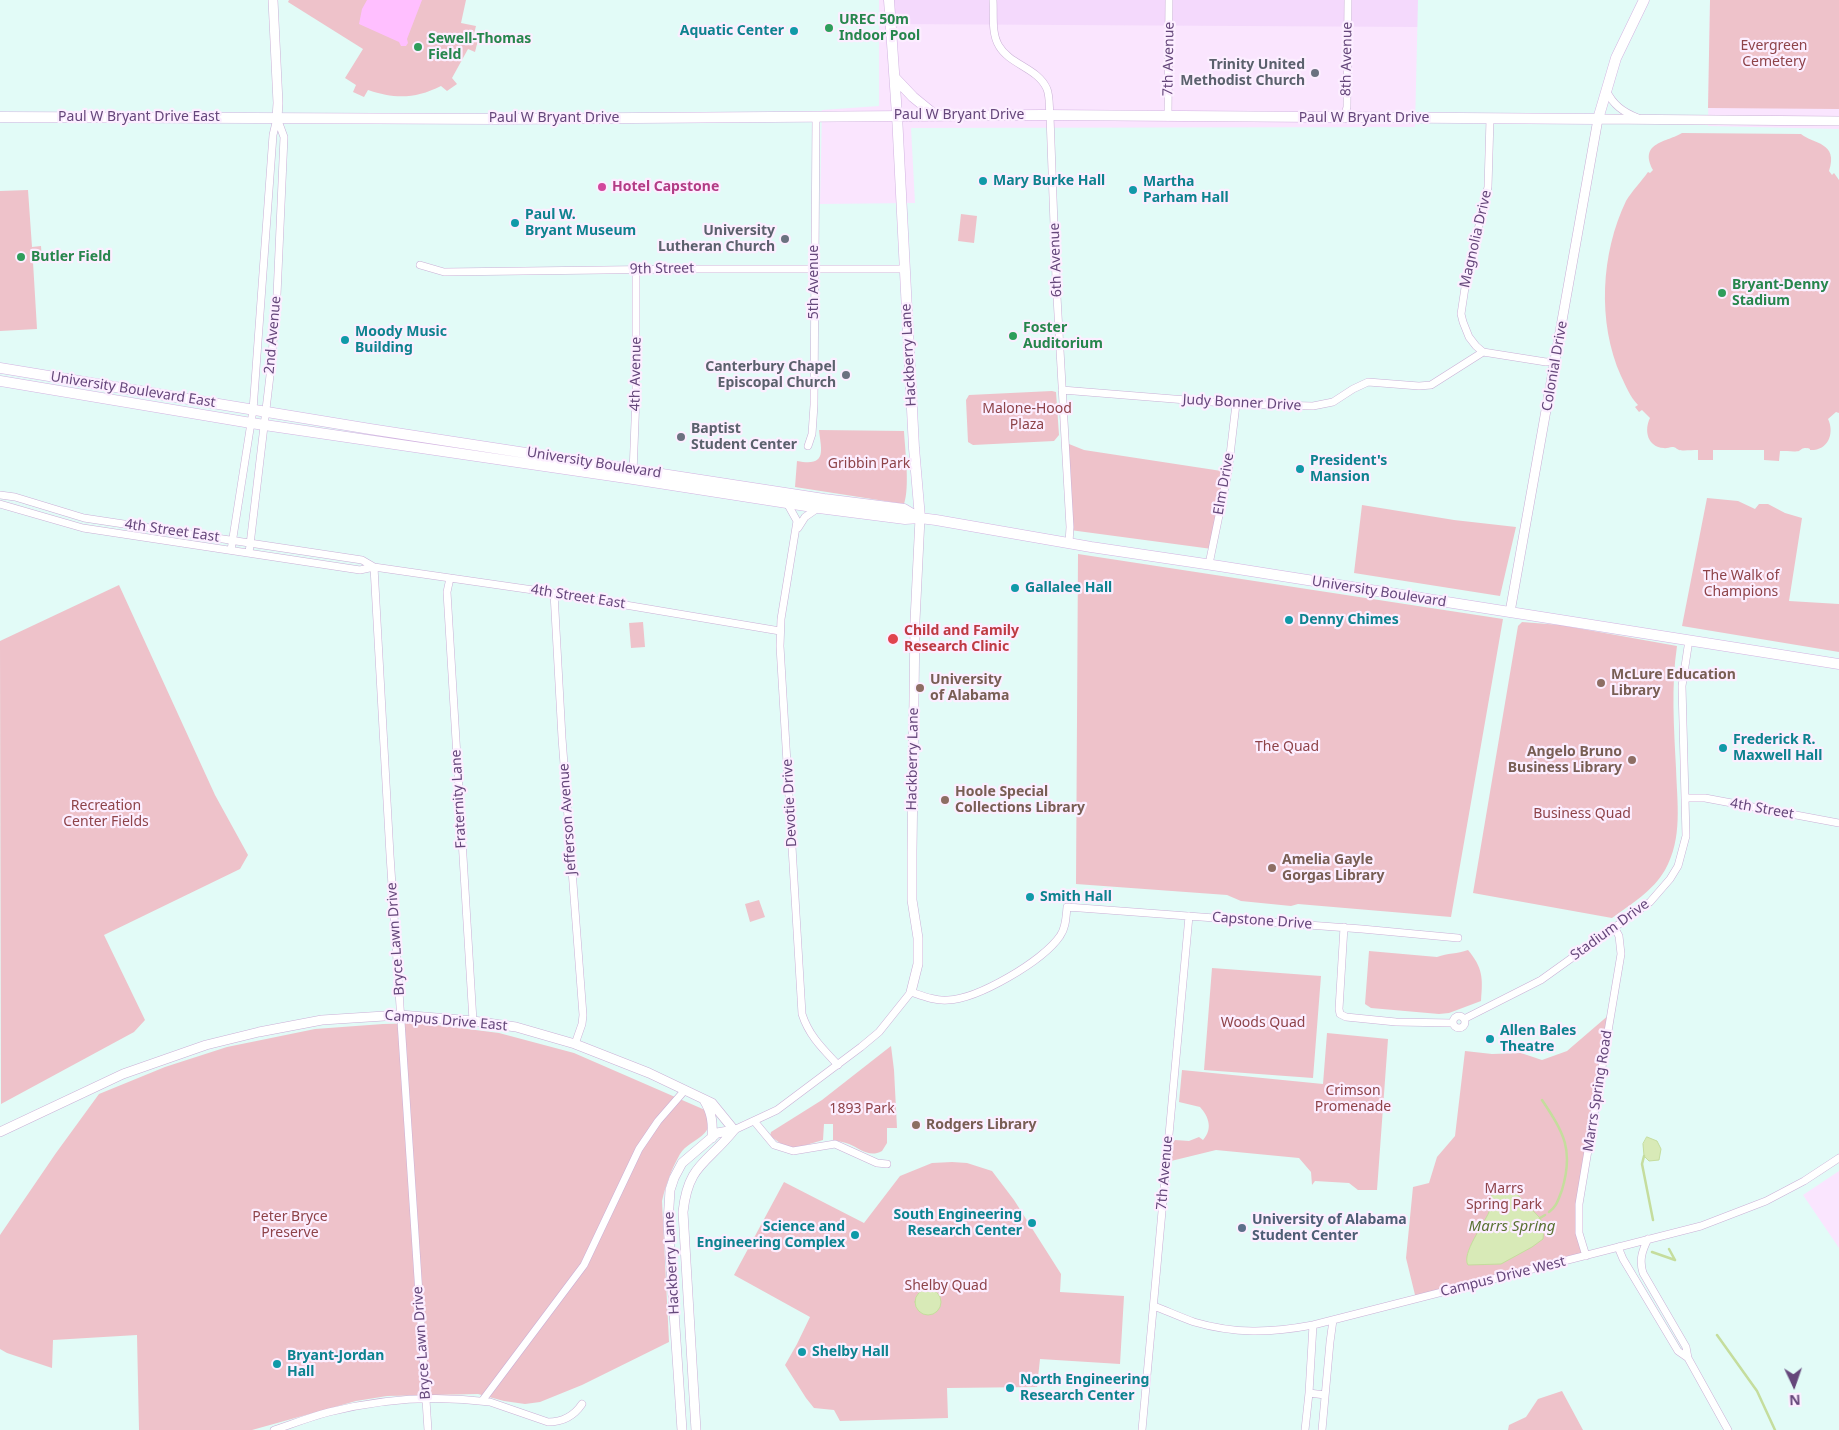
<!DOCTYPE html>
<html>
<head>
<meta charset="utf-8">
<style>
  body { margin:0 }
  #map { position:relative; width:1839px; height:1430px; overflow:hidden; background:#fae5fe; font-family:"Noto Sans",sans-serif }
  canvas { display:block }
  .north { position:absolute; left:1769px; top:1360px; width:50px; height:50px; -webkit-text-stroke:4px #fceeff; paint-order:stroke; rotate:177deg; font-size:14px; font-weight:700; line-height:20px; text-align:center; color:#65477b }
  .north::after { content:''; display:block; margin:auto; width:18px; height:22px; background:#65477b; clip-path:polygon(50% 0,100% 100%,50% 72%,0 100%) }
</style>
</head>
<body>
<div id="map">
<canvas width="1839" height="1430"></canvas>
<div class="north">N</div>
</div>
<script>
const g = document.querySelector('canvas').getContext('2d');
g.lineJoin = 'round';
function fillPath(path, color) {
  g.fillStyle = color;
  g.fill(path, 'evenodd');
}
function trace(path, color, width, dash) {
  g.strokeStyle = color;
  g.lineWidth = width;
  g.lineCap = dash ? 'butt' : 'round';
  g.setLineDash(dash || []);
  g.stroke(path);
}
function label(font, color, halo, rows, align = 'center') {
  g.font = font + ' "Noto Sans",sans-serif';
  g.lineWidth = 4.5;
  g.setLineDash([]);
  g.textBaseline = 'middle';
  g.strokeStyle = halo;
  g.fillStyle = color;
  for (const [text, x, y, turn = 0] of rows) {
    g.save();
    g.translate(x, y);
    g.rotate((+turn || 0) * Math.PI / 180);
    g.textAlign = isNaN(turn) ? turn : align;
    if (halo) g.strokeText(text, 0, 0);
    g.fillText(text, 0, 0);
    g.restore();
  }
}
fillPath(new Path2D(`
  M889 0H1423L1424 15 1418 27 890 24Z`), '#f4d9fc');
fillPath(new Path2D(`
  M0 0H879V106L822 110 820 204 915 203 911 128 1415 127 1418 0H1710L1708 126 1839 129V1171L1803 1195 1839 1248V1430H0Z`), '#e2fbf7');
fillPath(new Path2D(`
  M289 0H466L461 23 476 26 473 38 478 40 475 52 468 49 452 78 457 84 447 91 441 86C415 99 395 99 368 90L364 97 353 92 356 85 345 78 363 49 288 2Z
  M1710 0H1839V109L1708 108Z
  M1682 133 1801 134C1813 144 1839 142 1829 171L1832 175 1834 173 1839 180V413L1836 412 1828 419C1834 431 1830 448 1814 450 1806 450 1814 449 1806 448 1802 448 1802 449 1799 451 1796 452 1786 451 1780 451L1779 461 1764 460V450H1713V460H1698V450C1692 450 1682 451 1679 450 1675 448 1676 447 1672 447 1669 447 1666 449 1664 448 1647 447 1644 430 1650 418L1642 410 1639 412 1635 407 1638 405C1630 397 1626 386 1621 376 1597 322 1601 253 1626 201 1632 191 1641 182 1648 172L1650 173 1653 170C1638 142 1668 142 1682 133Z
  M28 190 32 247 41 246 42 261 33 262 37 329 0 331V191Z
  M961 214 977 216 974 243 958 241Z
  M1052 391 1056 392 1059 435 1054 441 973 445 968 442 966 400 969 395Z
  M819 430 904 431C905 450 910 487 904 504L795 487 797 461C828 467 821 450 819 430Z
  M1064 442 1084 450 1228 472 1212 549 1070 530Z
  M1707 498 1738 501 1755 509 1759 504H1768L1785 513 1802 518 1789 601 1839 604V652L1682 626Z
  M1362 505 1454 520 1516 527 1500 596 1354 573Z
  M1078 554 1503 619 1451 917 1298 904 1291 906 1241 901 1227 895 1076 884Z
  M119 585 215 795 248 855 240 869 104 935 145 1020 134 1032 1 1104 0 641Z
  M643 622 645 647 631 648 629 623Z
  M1522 622 1560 625 1677 646C1671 686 1674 728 1676 768 1677 803 1683 838 1665 870 1653 891 1631 904 1612 918L1473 893 1518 626Z
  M759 900 765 917 750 922 745 904Z
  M1468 950C1483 968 1483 978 1481 1001L1449 1013 1439 1014 1371 1008 1365 1004 1369 951 1437 957C1448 953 1457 954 1468 950Z
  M1212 968 1321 976 1313 1078 1204 1070Z
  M1610 1014 1579 1214 1586 1256 1416 1299 1406 1258 1413 1187 1429 1183 1437 1157 1455 1136 1465 1051 1492 1054 1521 1053 1542 1060 1567 1051Z
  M421 1023 499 1033 574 1053 705 1110C719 1137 691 1137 680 1154 671 1170 666 1184 662 1201L669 1342 582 1385 540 1402 525 1404 504 1401 478 1394 387 1396 356 1401 252 1430H139L137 1335 53 1340 52 1368 7 1353 0 1349V1235L56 1153 99 1094 165 1067 227 1047 315 1029 383 1024Z
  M1327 1033 1388 1039 1377 1190H1358L1349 1183 1315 1181 1312 1185 1311 1172 1299 1158 1216 1150 1171 1161 1173 1143 1175 1140 1189 1141 1199 1137 1203 1140C1213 1129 1209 1117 1200 1107L1179 1102 1182 1070 1323 1084Z
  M891 1046 894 1070 897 1128H887V1143L882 1151C869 1158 861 1149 849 1144 844 1142 838 1141 833 1140V1124H824L823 1140 796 1148 783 1145 770 1136 771 1132 822 1100Z
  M952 1162 967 1163 992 1171 1014 1200 1061 1274 1060 1292 1124 1296 1120 1364 1040 1359 1037 1387 947 1388 948 1418 840 1421 834 1410 814 1408 806 1398 785 1365 797 1344 810 1317 734 1275 784 1182 864 1223 900 1176 932 1163Z
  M1562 1391 1583 1430H1508L1509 1425 1526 1417 1538 1399Z`), '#eec2ca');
fillPath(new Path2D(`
  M367 0H422L407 39 408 43 406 46H401L399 42 359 24 362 9Z`), '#ffbfff');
const water = new Path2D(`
  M1647 1137 1657 1141 1661 1149 1659 1160 1649 1161 1644 1156 1643 1144Z
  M1501 1187 1511 1188 1540 1218 1544 1226 1543 1239 1532 1247 1501 1264 1468 1265C1461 1254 1484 1224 1489 1212 1491 1206 1491 1199 1492 1193Z
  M915 1302a13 13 0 1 1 26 0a13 13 0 1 1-26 0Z`);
fillPath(water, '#d8eab7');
trace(water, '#c5dd9d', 1);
trace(new Path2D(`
  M1542 1100C1564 1133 1574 1150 1562 1190 1558 1200 1557 1206 1549 1212
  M1644 1156 1642 1164 1653 1220
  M1540 1218 1545 1215
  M1669 1249 1675 1260
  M1652 1252 1675 1260
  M1717 1335 1757 1391 1775 1430`), '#c5dd9d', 2.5);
const minor = new Path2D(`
  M993 0C994 14 991 33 999 46 1010 65 1038 68 1047 89 1050 97 1049 107 1050 116L1056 279 1070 527 1069 543
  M1606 90C1613 105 1623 112 1638 118
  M1168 117 1169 0
  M1344 119 1347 107 1348 0
  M420 265 444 272 683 269H905
  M1483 352 1476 346 1469 337 1463 322 1461 314 1466 281 1488 187 1490 119
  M1062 390 1236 404 1313 406 1333 402 1353 389 1368 382 1419 386 1431 385 1483 352 1546 362 1556 361
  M808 446 812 434 814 405 816 117
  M633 473 636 396V270
  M0 495 15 497 84 518 362 560 374 567 554 593 780 631
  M787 503 797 521 781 619 780 646 802 1014C809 1036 823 1049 838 1065
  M0 504 83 528 360 570 374 567
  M798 528 805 517 818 508
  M231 550 253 410 273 135 277 118
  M249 553 271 367 277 295 284 137 277 118
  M1209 564 1228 472 1236 404
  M374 567 390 855 428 1430
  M450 578 447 592 473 1021
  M554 593 562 738 583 1015 582 1024 575 1044
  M1686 798H1705L1839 823
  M1344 927 1339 1009 1340 1014 1346 1017 1396 1022 1453 1023
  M1453 1022a6 6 0 1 1 12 0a6 6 0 1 1-12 0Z
  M1464 1019 1541 980 1650 902 1670 879 1678 866 1686 836 1682 686 1689 640
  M754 1121 774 1145 793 1151 835 1144 877 1163 887 1164
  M734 1130 777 1110 861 1047 879 1032 911 992C923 996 935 1001 948 1000 978 999 1043 961 1060 936 1066 928 1066 917 1067 907L1362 929 1458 938
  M1648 1239C1642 1251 1639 1260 1643 1273L1686 1347 1688 1358 1728 1430
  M1618 1247 1623 1259 1678 1351 1688 1358
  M1586 1256 1579 1233V1204L1621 954 1619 936 1614 927
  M1154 1306C1167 1311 1180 1317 1194 1322 1235 1334 1270 1333 1313 1325L1701 1226 1766 1201 1804 1181 1839 1158
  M1309 1393 1325 1395
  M482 1401 584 1265 639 1149 658 1121 685 1090
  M274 1430C292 1424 310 1417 329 1412 380 1399 437 1395 490 1402L548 1422C563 1422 574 1416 582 1404
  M1142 1430 1189 916
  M1305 1430 1309 1393 1313 1325
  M1322 1430 1330 1342 1333 1320`);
const tertiary = new Path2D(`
  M273 0 278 103 277 118
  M1510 612 1598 119 1839 121
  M911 992 918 964V938L912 900V851L915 621 920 518
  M704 1100C712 1113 713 1123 712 1138
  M0 1132 123 1074 206 1045 259 1032 322 1020 400 1015 473 1021 516 1027 575 1044 649 1073 712 1103 734 1130
  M682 1430 668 1223 670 1190 674 1178 682 1163 717 1133 734 1130
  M696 1430 683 1212C688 1164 707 1164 734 1130`);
const secondary = new Path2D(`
  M889 0 897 115 914 448 920 518
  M895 78 913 97 935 115
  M0 117 500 119 1043 115 1598 119 1616 58 1644 0
  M0 368 370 429 824 499 904 509 919 518
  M0 381 251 423 633 479 819 508 905 519 920 518 936 520 1091 547 1219 566 1839 664`);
trace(minor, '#cab0d6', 8);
trace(tertiary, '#cab0d6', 10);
trace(secondary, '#d2b3e1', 11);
trace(minor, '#fff', 7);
trace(tertiary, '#fff', 9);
trace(secondary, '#fff', 10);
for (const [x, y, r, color] of [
  [829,28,5,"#2e9e5b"],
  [794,31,5,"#0f9aa8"],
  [418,47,5,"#2e9e5b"],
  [1315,73,5,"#6b7280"],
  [983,181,5,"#0f9aa8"],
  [602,187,5,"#d1479c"],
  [1133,190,5,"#0f9aa8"],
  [515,223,5,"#0f9aa8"],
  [785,239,5,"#6b7280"],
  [21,257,5,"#2e9e5b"],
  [1722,293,5,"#2e9e5b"],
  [1013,336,5,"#2e9e5b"],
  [345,340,5,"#0f9aa8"],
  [846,375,5,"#6b7280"],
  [681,437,5,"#6b7280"],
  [1300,469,5,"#0f9aa8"],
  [1015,588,5,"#0f9aa8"],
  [1289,620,5,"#0f9aa8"],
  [893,639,6,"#e0444e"],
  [1601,683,5,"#8d6e63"],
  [920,688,5,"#8d6e63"],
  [1723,748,5,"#0f9aa8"],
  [1632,760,5,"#8d6e63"],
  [945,800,5,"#8d6e63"],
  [1272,868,5,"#8d6e63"],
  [1030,897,5,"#0f9aa8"],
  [1490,1039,5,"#0f9aa8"],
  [916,1125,5,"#8d6e63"],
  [1032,1223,5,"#0f9aa8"],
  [1242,1228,5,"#5c6f8a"],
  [855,1235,5,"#0f9aa8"],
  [802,1352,5,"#0f9aa8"],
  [277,1364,5,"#0f9aa8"],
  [1010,1388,5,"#0f9aa8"]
]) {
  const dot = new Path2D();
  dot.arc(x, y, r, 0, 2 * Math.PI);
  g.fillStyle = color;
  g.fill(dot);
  trace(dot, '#fceeff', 2);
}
label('bold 14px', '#27864d', '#fceeff', [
  ["UREC 50m",839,20],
  ["Indoor Pool",839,36],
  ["Sewell-Thomas",428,39],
  ["Field",428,55],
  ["Butler Field",31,257],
  ["Bryant-Denny",1732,285],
  ["Stadium",1732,301],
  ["Foster",1023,328],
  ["Auditorium",1023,344]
], 'left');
label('bold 14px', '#0d838f', '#fceeff', [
  ["Aquatic Center",784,31,"right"],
  ["Mary Burke Hall",993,181],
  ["Martha",1143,182],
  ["Parham Hall",1143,198],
  ["Paul W.",525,215],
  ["Bryant Museum",525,231],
  ["Moody Music",355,332],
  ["Building",355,348],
  ["President's",1310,461],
  ["Mansion",1310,477],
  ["Gallalee Hall",1025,588],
  ["Denny Chimes",1299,620],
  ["Frederick R.",1733,740],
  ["Maxwell Hall",1733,756],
  ["Smith Hall",1040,897],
  ["Allen Bales",1500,1031],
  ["Theatre",1500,1047],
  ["South Engineering",1022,1215,"right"],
  ["Research Center",1022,1231,"right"],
  ["Science and",845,1227,"right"],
  ["Engineering Complex",845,1243,"right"],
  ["Shelby Hall",812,1352],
  ["Bryant-Jordan",287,1356],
  ["Hall",287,1372],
  ["North Engineering",1020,1380],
  ["Research Center",1020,1396]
], 'left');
label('14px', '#8e4349', '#fceeff', [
  ["Evergreen",1774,46],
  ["Cemetery",1774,62],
  ["Malone-Hood",1027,409],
  ["Plaza",1027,425],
  ["Gribbin Park",869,464],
  ["The Walk of",1741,576],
  ["Champions",1741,592],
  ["The Quad",1287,747],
  ["Recreation",106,806],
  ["Center Fields",106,822],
  ["Business Quad",1582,814],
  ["Woods Quad",1263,1023],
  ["Crimson",1353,1091],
  ["Promenade",1353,1107],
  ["1893 Park",862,1109],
  ["Marrs",1504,1189],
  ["Spring Park",1504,1205],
  ["Peter Bryce",290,1217],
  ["Preserve",290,1233],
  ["Shelby Quad",946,1286]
]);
label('14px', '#65477b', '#fceeff', [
  ["7th Avenue",1169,59,-89],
  ["8th Avenue",1347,59,-89],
  ["Paul W Bryant Drive",959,115],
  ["Paul W Bryant Drive East",139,117],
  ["Paul W Bryant Drive",554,118],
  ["Paul W Bryant Drive",1364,118],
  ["Magnolia Drive",1476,239,-77],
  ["6th Avenue",1056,260,-92],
  ["9th Street",662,269,-1],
  ["5th Avenue",814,282,-90],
  ["2nd Avenue",273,335,-85],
  ["Hackberry Lane",909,355,-93],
  ["Colonial Drive",1555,366,-80],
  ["4th Avenue",636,374,-89],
  ["University Boulevard East",133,390,9],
  ["Judy Bonner Drive",1242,403,3],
  ["University Boulevard",594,463,9],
  ["Elm Drive",1224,484,-80],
  ["4th Street East",172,531,8],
  ["University Boulevard",1379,592,9],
  ["4th Street East",578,597,9],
  ["Hackberry Lane",913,759,-89],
  ["Fraternity Lane",459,799,-93],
  ["Devotie Drive",790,803,-93],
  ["4th Street",1762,809,10],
  ["Jefferson Avenue",568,819,-94],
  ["Capstone Drive",1262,921,4],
  ["Stadium Drive",1610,930,-36],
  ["Bryce Lawn Drive",396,939,-94],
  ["Campus Drive East",446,1021,5],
  ["Marrs Spring Road",1598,1091,-81],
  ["7th Avenue",1165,1173,-85],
  ["Hackberry Lane",672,1263,-93],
  ["Campus Drive West",1503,1277,-14],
  ["Bryce Lawn Drive",422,1343,-94]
]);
label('bold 14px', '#5b616d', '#fceeff', [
  ["Trinity United",1305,65],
  ["Methodist Church",1305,81],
  ["University",775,231],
  ["Lutheran Church",775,247],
  ["Canterbury Chapel",836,367],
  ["Episcopal Church",836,383],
  ["Baptist",691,429,"left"],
  ["Student Center",691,445,"left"]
], 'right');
label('bold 14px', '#b23c85', '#fceeff', [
  ["Hotel Capstone",612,187]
], 'left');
label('bold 14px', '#be3a42', '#fceeff', [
  ["Child and Family",904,631],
  ["Research Clinic",904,647]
], 'left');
label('bold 14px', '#785e54', '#fceeff', [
  ["McLure Education",1611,675],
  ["Library",1611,691],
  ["University",930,680],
  ["of Alabama",930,696],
  ["Angelo Bruno",1622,752,"right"],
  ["Business Library",1622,768,"right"],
  ["Hoole Special",955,792],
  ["Collections Library",955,808],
  ["Amelia Gayle",1282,860],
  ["Gorgas Library",1282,876],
  ["Rodgers Library",926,1125]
], 'left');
label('bold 14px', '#4e5e75', '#fceeff', [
  ["University of Alabama",1252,1220],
  ["Student Center",1252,1236]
], 'left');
label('italic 15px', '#5a7233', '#fceeff', [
  ["Marrs Spring",1512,1227]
]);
</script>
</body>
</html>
